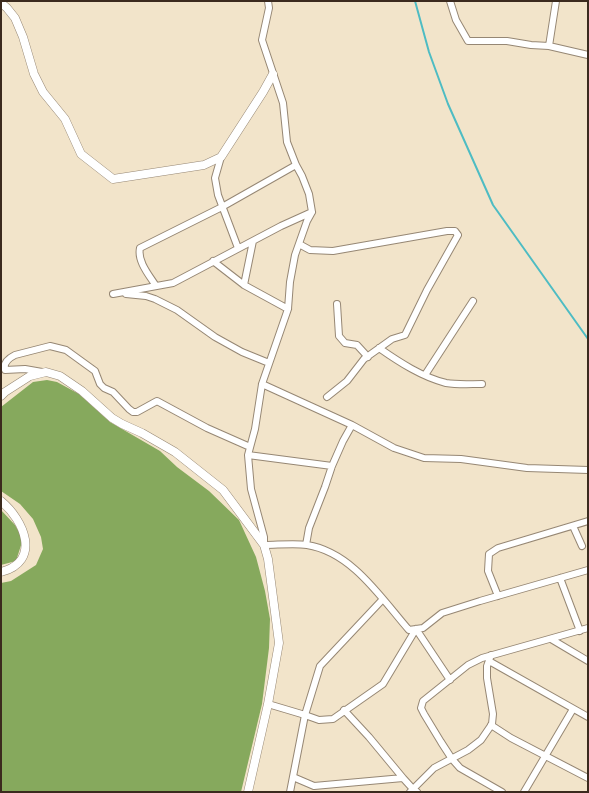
<!DOCTYPE html>
<html>
<head>
<meta charset="utf-8">
<style>
  body { margin:0 }
  #map { position:relative; width:589px; height:793px; overflow:hidden; background:#f2e4ca; font-family:Kalam,sans-serif }
  canvas { display:block }
  .frame { position:absolute; inset:0; border:2px solid #3b2a1e; pointer-events:none }
</style>
</head>
<body>
<div id="map">
<canvas width="589" height="793"></canvas>
<div class="frame"></div>
</div>
<script>
const g = document.querySelector('canvas').getContext('2d');
g.lineJoin = 'round';
function fillPath(path, color) {
  g.fillStyle = color;
  g.fill(path, 'evenodd');
}
function trace(path, color, width, dash) {
  g.strokeStyle = color;
  g.lineWidth = width;
  g.lineCap = dash ? 'butt' : 'round';
  g.setLineDash(dash || []);
  g.stroke(path);
}
fillPath(new Path2D(`
  M47 380 57 382 79 394 110 422 160 451 177 467 209 491 239 520 256 557 265 591 270 619 269 648 262 704 241 792H1V583L11 581 36 565 43 549 41 537 33 519 20 504 1 491V407L33 382Z
  M1 510 15 525 23 539 16 561 1 565Z`), '#86a95d');
trace(new Path2D(`
  M415 1 429 52 448 104 493 205 588 339`), '#4ebcc3', 2);
const minor = new Path2D(`
  M268 1 269 8 262 40 283 103 287 142 296 165 302 176 309 194 312 212 307 221 295 255 290 282 288 309 262 384 255 429 248 455 251 489 264 537V545C277 545 295 543 307 545 352 552 381 598 409 630L423 628 442 613 480 601 588 570
  M450 1 456 20 468 41H507L531 45 549 46 588 55
  M549 46 556 1
  M221 157 215 178 218 195 238 248
  M299 244 310 250 333 251 447 231H455L458 235 427 290 405 335 392 339 364 359 347 381 327 397
  M213 261 244 285 288 309
  M244 285 253 241
  M156 286C149 275 137 261 140 248L222 207 296 165
  M113 294 173 283 281 226 312 212
  M126 294 146 296 155 299 177 310 215 337 242 352 269 363
  M337 304 339 336 345 343 357 345 368 357
  M379 348C399 362 422 377 446 383 458 385 470 384 482 384
  M42 372 25 369 5 370C3 363 9 358 15 355L50 346 66 350 95 371 100 384 104 388 113 392 129 409 133 412H137L157 401 207 428 250 447
  M425 375 473 301
  M262 384 352 425 394 448 424 458 461 459 527 468 588 470
  M248 455 332 466
  M573 526 582 546
  M306 545 309 528 325 487 332 466 343 441 352 425
  M560 578 580 631
  M498 596 488 571 489 554 498 548 588 521
  M383 599 320 666 305 715 319 720 333 719 383 684 416 629 450 680
  M551 639 588 661
  M489 661 588 717
  M268 704 305 715 290 792
  M344 710 369 737 403 778
  M491 725 511 738 588 778
  M293 777 314 786 403 778 413 789 417 792
  M410 792 434 768 468 750 481 740 492 724 493 714 487 678V666L491 655
  M502 792 460 768 452 759 441 742 424 714 421 708 423 701 468 665 482 658 588 628
  M524 792 573 709`);
const tertiary = new Path2D(`
  M1 3 7 8 15 18 23 37 34 74 43 92 65 119 81 154 113 179 204 165 221 157 263 92 273 74
  M1 396 5 392 30 376 46 372 60 376 82 391 112 418 122 424 142 433 175 452 223 490 264 545 268 559 279 643 268 704 248 792
  M1 501C24 520 42 561 1 572`);
trace(minor, '#968774', 8);
trace(tertiary, '#968774', 9);
trace(minor, '#fff', 6);
trace(tertiary, '#fff', 8);
</script>
</body>
</html>
